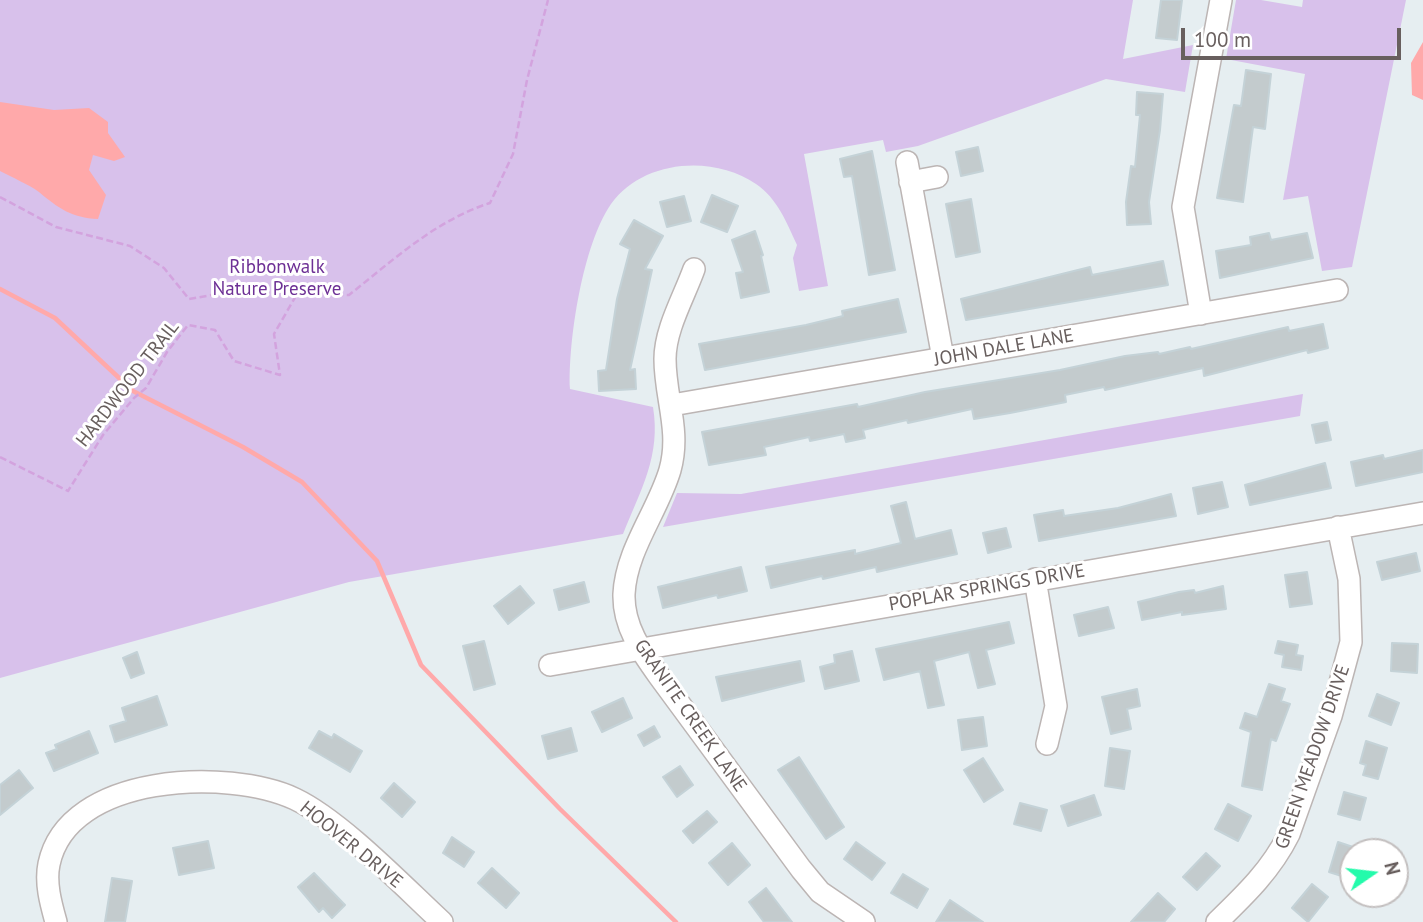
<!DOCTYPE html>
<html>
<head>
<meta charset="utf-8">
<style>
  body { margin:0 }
  #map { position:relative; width:1423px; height:922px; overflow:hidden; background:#e6eef1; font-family:"PT Sans",sans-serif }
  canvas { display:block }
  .north { position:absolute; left:1339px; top:838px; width:70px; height:70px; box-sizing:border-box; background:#fff; border:2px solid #c3bfbf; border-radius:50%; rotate:76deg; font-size:19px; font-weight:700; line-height:28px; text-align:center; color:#685f5e }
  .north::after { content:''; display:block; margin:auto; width:24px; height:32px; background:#23fbab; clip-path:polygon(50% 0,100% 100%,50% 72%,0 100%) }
  .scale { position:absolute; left:1181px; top:28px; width:220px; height:32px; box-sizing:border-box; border:4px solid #685f5e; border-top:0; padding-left:9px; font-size:21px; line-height:24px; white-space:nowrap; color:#685f5e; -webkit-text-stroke:5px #fff; paint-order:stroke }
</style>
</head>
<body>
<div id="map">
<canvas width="1423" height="922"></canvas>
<div class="north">N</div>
<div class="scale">100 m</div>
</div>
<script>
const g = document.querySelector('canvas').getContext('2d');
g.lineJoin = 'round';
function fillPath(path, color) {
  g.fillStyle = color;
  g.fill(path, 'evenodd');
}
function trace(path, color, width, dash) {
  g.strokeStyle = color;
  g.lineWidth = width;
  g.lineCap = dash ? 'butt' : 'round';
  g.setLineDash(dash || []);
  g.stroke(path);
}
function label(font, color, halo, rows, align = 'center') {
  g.font = font + ' "PT Sans",sans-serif';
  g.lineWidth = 6;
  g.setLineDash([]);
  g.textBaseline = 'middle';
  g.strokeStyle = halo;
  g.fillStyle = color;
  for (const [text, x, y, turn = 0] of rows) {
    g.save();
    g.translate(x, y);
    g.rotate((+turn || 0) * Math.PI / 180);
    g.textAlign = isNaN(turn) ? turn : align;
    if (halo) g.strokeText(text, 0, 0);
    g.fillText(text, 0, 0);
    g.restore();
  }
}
fillPath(new Path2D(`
  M0 0H1133L1123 59 1193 45 1185 92 1106 79 918 146 886 152 883 140 804 154 828 286 799 291 793 258 797 245C787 223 777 198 756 184 713 154 642 160 611 204 583 244 568 340 570 389L653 407C661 456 641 489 623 534L349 582 0 678Z
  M1236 0H1261L1302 7 1303 0H1406L1352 267 1322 271 1308 196 1283 200 1305 74 1226 59Z
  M1303 394 1300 416 663 527 677 493 741 494Z`), '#d8c1eb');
fillPath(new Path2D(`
  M1423 42V100L1412 95 1411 63Z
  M0 102 54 110 89 108 108 122V133L125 157 114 161 93 155 89 170 106 195 98 219C72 218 58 208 39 192 28 184 13 178 0 171Z`), '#ffa9aa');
trace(new Path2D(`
  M0 289 55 318 133 391 243 447 302 482 377 561 421 665 560 809 676 922`), '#ffa9aa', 4.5);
const building = new Path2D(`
  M1161 0H1182L1177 40 1156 38Z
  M1246 70 1271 74 1265 129 1253 127 1243 202 1217 198 1234 105 1241 106Z
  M1137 92 1163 94 1160 130 1149 202 1151 224 1127 225 1126 202 1131 166 1135 167 1140 115H1136Z
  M978 147 983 171 961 176 956 152Z
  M872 151 895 270 869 275 852 176 844 177 840 159Z
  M712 195 738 206 727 232 701 222Z
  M684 196 691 221 667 227 660 202Z
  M971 199 980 252 956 257 946 204Z
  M634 220 663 236 645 269 652 270 630 370 635 369 636 389 599 391 598 371 606 370 617 299 630 249 620 244Z
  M755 231 763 255 761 256 769 292 741 298 736 273 743 272 732 240Z
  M1269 233 1271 240 1307 233 1313 258 1220 278 1216 251 1251 245 1250 237Z
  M1163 261 1168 285 966 320 961 299 1090 267 1092 275Z
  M898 299 906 332 705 370 699 344 806 325 843 316 842 311Z
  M1323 324 1328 348 1308 353 1307 350 1204 376 1203 368 1105 390 1104 387 1065 395 1066 402 1010 413 974 419 972 409 908 423 907 420 863 430 865 438 846 442 844 434 810 441 809 437 764 447 766 455 709 465 702 432 857 404 858 407 925 392 1060 370 1125 356 1158 352 1159 354 1190 347 1191 349 1288 327 1289 331Z
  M1327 422 1331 440 1316 443 1312 425Z
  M1423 450V472L1356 486 1351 462 1383 455 1384 459Z
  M1325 463 1331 488 1250 505 1245 485Z
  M1222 482 1228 507 1198 514 1193 488Z
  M1171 494 1176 516 1039 541 1034 515 1063 510 1064 516 1118 508Z
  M906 502 915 539 951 530 957 554 877 572 876 567 823 579 822 576 771 588 766 567 855 550V554L901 543 891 506Z
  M1006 528 1011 547 988 553 983 533Z
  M1416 553 1420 571 1382 580 1377 562Z
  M741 567 747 591 718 598 717 595 663 608 658 587Z
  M1307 572 1312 604 1290 607 1285 575Z
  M584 582 589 602 559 610 554 590Z
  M520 586 534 603 508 624 494 606Z
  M1223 586 1226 609 1182 615V612L1142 620 1138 602 1179 592 1194 590 1195 593Z
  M1108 607 1114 628 1079 636 1074 615Z
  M1009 622 1014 643 986 650 995 684 978 688 969 652 934 661 944 705 928 708 920 671 884 680 876 649Z
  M484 641 495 684 474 690 463 646Z
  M1278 641 1298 645 1296 655 1303 656 1301 670 1282 667 1284 655 1275 653Z
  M1392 643 1418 644 1417 673 1391 671Z
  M852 651 859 681 825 689 820 667 835 663 834 655Z
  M137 652 144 673 131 678 123 658Z
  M800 661 804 681 722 701 716 677Z
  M1269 684 1285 689 1281 701 1290 704 1276 741 1271 739 1262 790 1242 786 1251 732 1240 728 1245 713 1257 717Z
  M1137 689 1140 706 1127 709 1131 729 1111 734 1102 697Z
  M1377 694 1399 703 1391 725 1369 716Z
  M157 696 167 725 115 742 110 726 126 721 122 708Z
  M623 698 632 718 602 732 592 712Z
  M983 717 987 746 962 750 958 720Z
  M654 726 660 737 644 746 638 735Z
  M571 728 577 751 548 759 542 736Z
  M89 731 98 753 54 771 46 753 57 749 55 745Z
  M319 731 332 738 334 734 362 751 350 772 309 748Z
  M1366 741 1387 748 1378 779 1363 775 1366 765 1360 763Z
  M1110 748 1130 751 1124 789 1105 786Z
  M799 757 844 827 826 839 778 770Z
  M983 758 1003 790 984 802 964 770Z
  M680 766 693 785 677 797 663 777Z
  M19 770 33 788 0 815V785Z
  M394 783 415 802 402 817 381 798Z
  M1344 792 1366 798 1360 820 1338 814Z
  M1094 795 1101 815 1068 826 1061 806Z
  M1020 803 1047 810 1041 831 1014 824Z
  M1228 804 1251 816 1238 841 1215 829Z
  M707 811 717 822 693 843 683 831Z
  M452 837 474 852 464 867 443 853Z
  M208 841 214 868 179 875 173 848Z
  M856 842 885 863 872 880 844 859Z
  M1338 842 1353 847V862L1348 878 1329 872Z
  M732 843 750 865 728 885 709 863Z
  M1206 853 1220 866 1197 890 1183 877Z
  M492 868 519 893 506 908 478 883Z
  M314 873 345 905 332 918 323 908 319 912 298 887Z
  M903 874 928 889 917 908 891 893Z
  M112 878 132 881 125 922H105Z
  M1312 884 1328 897 1308 922 1292 908Z
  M766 888 792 922H764L749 902Z
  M1158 893 1175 909 1164 922H1131Z
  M950 900 983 922H936Z`);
fillPath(building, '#c3cbcd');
trace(building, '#c4d2d7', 2);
const minor = new Path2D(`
  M907 162 943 358
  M910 182 937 177
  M694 269C684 297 665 329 665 359 665 398 681 431 670 470 658 511 626 550 624 594 623 626 641 651 659 676L801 869 820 892 864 922
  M1201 314 1183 207 1221 0
  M672 405 1337 290
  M1035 579 1056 706 1047 744
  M550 665 1423 513
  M56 922C51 904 45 883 49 864 68 773 229 768 295 799 341 821 403 886 442 922
  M1217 922C1246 894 1271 870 1289 834L1331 716 1351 642 1349 579 1338 527`);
trace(minor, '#bcb5b4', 24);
trace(new Path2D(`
  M0 197 56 227 130 246 164 268 189 299 292 281 297 294 349 295C392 261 436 220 490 203L513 154 527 80 548 0
  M0 457 68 491 103 435 134 398 146 388 167 352 188 325 215 330 234 361 280 375 274 334 297 294`), '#d3a3de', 2.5, [7, 3.5]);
trace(minor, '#fff', 21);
label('19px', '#6d3095', '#fff', [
  ["Ribbonwalk",277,268],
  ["Nature Preserve",277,290]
]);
label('19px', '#685f5e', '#fff', [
  ["JOHN DALE LANE",1004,348,-10],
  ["HARDWOOD TRAIL",128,384,-52],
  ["POPLAR SPRINGS DRIVE",987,588,-10],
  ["GRANITE CREEK LANE",690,716,55],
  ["GREEN MEADOW DRIVE",1313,757,-71],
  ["HOOVER DRIVE",351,845,39]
]);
</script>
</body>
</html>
